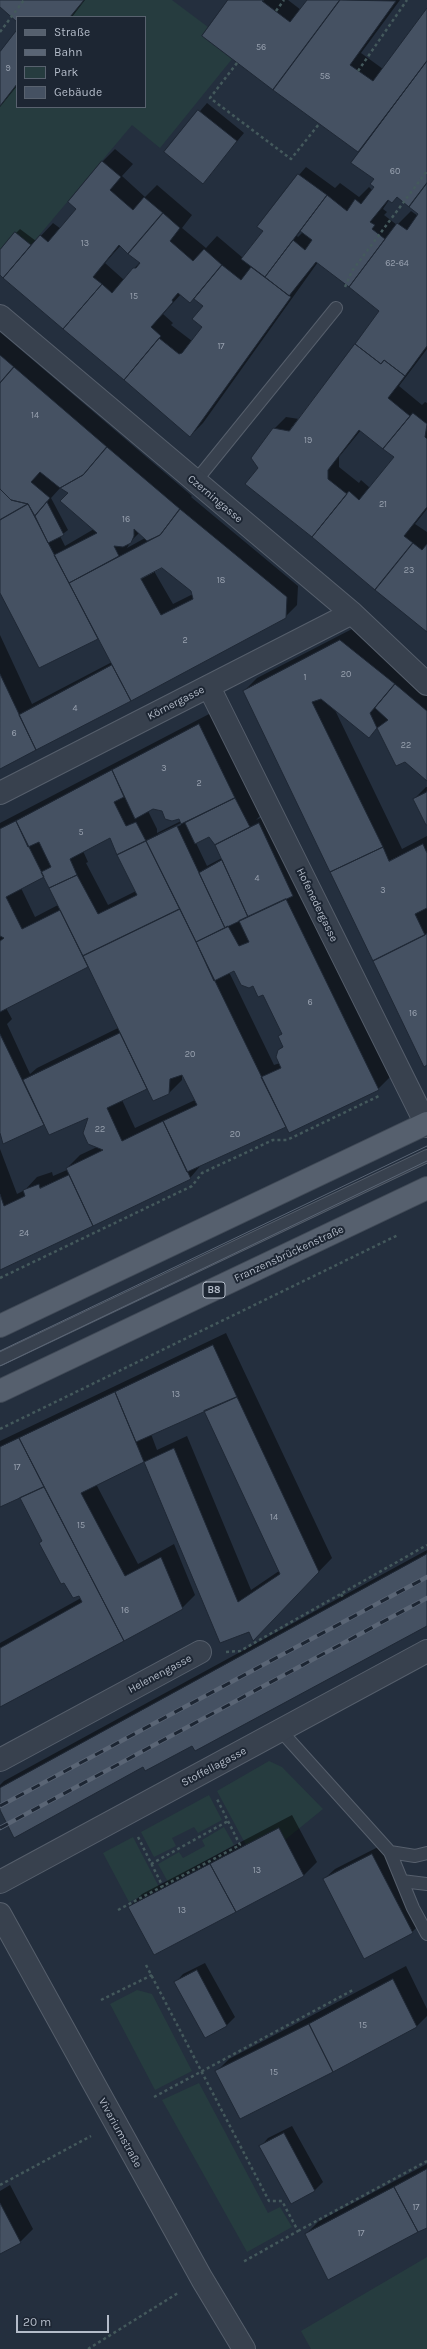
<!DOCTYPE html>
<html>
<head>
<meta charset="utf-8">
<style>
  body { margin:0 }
  #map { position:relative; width:427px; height:2349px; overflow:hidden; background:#242f3e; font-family:Karla,sans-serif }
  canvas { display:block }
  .legend { position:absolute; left:16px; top:16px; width:130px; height:92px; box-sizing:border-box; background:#1d2633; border:1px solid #59626f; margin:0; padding:5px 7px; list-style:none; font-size:12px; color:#b4bcc9 }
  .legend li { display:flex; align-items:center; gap:8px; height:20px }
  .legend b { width:20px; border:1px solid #59626f }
  .scale { position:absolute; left:16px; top:2315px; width:93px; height:18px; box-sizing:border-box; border:2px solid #b4bcc9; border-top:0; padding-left:5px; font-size:12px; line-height:14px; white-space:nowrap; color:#b4bcc9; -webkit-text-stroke:3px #1d2633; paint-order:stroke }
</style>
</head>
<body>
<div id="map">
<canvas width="427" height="2349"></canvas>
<ul class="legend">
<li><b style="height:5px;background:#56606e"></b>Straße</li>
<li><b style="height:5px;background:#5a6575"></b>Bahn</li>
<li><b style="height:11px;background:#263c3f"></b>Park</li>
<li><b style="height:11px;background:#455162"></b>Gebäude</li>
</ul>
<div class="scale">20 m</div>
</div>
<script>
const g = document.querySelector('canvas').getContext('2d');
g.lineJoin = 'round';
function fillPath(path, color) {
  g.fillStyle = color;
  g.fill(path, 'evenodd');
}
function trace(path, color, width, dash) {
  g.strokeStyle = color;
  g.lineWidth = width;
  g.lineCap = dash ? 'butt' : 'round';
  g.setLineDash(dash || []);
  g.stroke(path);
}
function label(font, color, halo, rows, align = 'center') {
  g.font = font + ' Karla,sans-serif';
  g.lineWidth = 4;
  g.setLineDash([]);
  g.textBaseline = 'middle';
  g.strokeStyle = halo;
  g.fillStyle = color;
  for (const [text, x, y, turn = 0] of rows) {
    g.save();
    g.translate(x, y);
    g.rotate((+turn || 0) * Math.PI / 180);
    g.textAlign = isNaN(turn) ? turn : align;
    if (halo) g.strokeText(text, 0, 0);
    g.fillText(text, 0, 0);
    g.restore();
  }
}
fillPath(new Path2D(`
  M84 0H172L208 27 202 36 232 59 160 148 132 125 31 245 15 232 0 250V106L17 84V107H145V17H70Z
  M269 1761 282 1767 323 1809 285 1840 279 1828 246 1845 217 1791Z
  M209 1795 222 1820 198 1833 194 1827 172 1838 176 1846 154 1857 141 1832Z
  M224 1827 234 1845 168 1882 158 1864 179 1852 183 1858 205 1846 202 1840Z
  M133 1837 159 1887 129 1902 103 1853Z
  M137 1990 152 1994 192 2071 155 2090 110 2004Z
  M199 2083 268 2213 280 2207 292 2227 247 2252 162 2100Z
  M427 2257V2349H311L301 2331Z`), '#263c3f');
fillPath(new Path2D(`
  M0 0H85L72 17H17V20L0 6Z
  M230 0H288L301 10 308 0H400L361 53 383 69 427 9V349L399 386 422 405 425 402 427 403V509L415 524 427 532V631L259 468 274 429 286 417 299 419 381 310 318 262 203 423 190 436 0 274V251L16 233 20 229 36 241 53 223 61 229 78 208 102 162 115 149 133 164 122 176 145 197 157 185 192 215 182 228 206 248 217 236 243 258 264 231 299 175 306 167 335 188 340 183 359 197 369 187 373 191 376 187 375 179 365 146 358 151ZM397 196 420 214 418 216 411 211 397 225 384 215 387 212 383 209 389 200ZM301 230 303 232 298 237 297 236ZM121 245 140 262 124 280 105 263ZM181 294 194 298 204 306V327L192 341 171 325 173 323 163 314ZM361 430 396 457 370 488 361 480 359 483 339 467V457Z
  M17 32V86L0 107V53Z
  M207 103 244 133 203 182 165 152Z
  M0 332 192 496 191 497 298 586 297 605 285 617 0 768V635L32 704 112 662 99 637 0 591ZM61 487 69 493 94 529 65 546 60 536 68 530 51 498ZM140 532 145 538 127 548 131 541ZM162 567 192 590 193 594 173 604 154 571Z
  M354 628 427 690V779L406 761 397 765 378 727 369 736 334 708 402 849 427 836V1064L244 691 257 678Z
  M211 713 261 815 256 820 269 814 391 1076 378 1089 286 1125 202 1164 190 1178 0 1269V1149L17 1194 25 1190 37 1177 52 1172 53 1176 67 1170V1168L80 1155 97 1147 89 1116 0 1130V823ZM153 808 162 810 179 818 181 821 157 833V829L148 811ZM181 823V825L158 836V834ZM110 836 136 891 108 905 86 863 88 862 83 851ZM210 836 222 858 207 866 196 843ZM44 876 58 905 35 917 21 888ZM88 965 118 1028 37 1068 30 1074 7 1024 12 1019 6 1008ZM235 969 263 994 282 1033 279 1037 283 1046 279 1050 280 1063 274 1065 229 972ZM182 1072 195 1100 135 1128 122 1100 148 1088 169 1093 182 1080Z
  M426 787H427V824L414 799Z
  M226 1333 332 1558 265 1627 220 1642 144 1461 96 1484 138 1564 174 1544 195 1595 182 1608 0 1706V1643L81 1598 40 1543 43 1540 20 1497 0 1507V1441ZM205 1410 279 1571 251 1590 187 1436 157 1450 151 1434Z
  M427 1550V1625L192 1745 144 1765 0 1808V1785L4 1781Z
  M292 1815 317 1862 304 1875 154 1954 129 1907 142 1894Z
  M382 1845 422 1922 412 1932 324 1879 335 1869Z
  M205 1963 235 2017 227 2025 205 2037 176 1982 183 1974Z
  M406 1966 427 2009V2016L417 2026 217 2071 229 2059Z
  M292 2126 323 2182 315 2190 291 2203 261 2146 268 2138Z
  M427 2164V2226L306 2234 319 2221Z
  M10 2185 33 2229 20 2242 0 2253V2191Z`), '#0007');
const building = new Path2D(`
  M0 0H84L70 17H17V22L0 7Z
  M228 0H264L262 1 290 22 307 0H340L273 90 202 36Z
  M340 0 396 1 350 65 373 81 427 8V61L358 152 273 90Z
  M17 30V84L0 106V52Z
  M427 61V183L409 207 397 197 392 203 388 200 370 222 375 225 372 229 385 239 349 287 316 262 289 296 265 277 293 240 305 250 312 240 300 231 327 195 347 211 355 199 361 204 374 187 370 184 374 179 351 163Z
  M198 110 237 141 203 184 164 152Z
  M102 161 121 177 110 190 133 210 144 197 163 213 128 254 119 245 93 277 102 284 63 329 3 278 40 235 48 242 76 209 68 202Z
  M298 174 327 195 265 277 241 259 263 231 257 227Z
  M427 183V346L405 376 384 360 381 364 355 344 379 311 349 287 397 223 407 230 418 214 409 207Z
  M163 213 180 228 170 241 193 261 204 249 222 265 190 303 178 293 172 300 173 302 151 327 161 336 124 380 63 329 102 284 112 293 133 268H136L140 263 128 254Z
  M15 232 31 245 3 278 0 275V250Z
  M222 265 241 280 251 267 291 297 190 437 124 380 159 338 179 354 182 353 202 327 192 319 203 306 194 299Z
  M355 344 381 364 384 360 405 376 388 398 410 416 383 449 359 430 328 470V479L347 494 312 537 245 484 258 468 251 458 273 428 289 431Z
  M0 355 14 367 0 383Z
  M14 367 107 447 83 475 60 488 40 472 31 482 50 498 35 516 28 504 11 500 0 489V383Z
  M413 413 427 424 425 437 427 439V507L404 536 413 543 375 590 312 537 349 491 359 500 394 457 383 449Z
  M107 447 180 509 160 535 147 541 134 529V536L131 543 123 547 114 546 119 556 69 583 54 555 97 533 60 501 68 493 60 488 83 475Z
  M0 489 11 500 28 504 0 520Z
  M47 502 64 535 48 543 35 516Z
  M28 504 98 639 39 668 0 593V520Z
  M180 509 287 597 286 618 131 701 69 583 160 535ZM162 568 191 591 193 599 161 615 141 579Z
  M413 543 422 550 427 544V632L375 590Z
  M340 640 395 684 370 713 377 728 369 738 321 699 312 702 383 847 330 872 243 691Z
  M112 665 131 701 36 750 19 715Z
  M0 674 36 750 0 769Z
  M395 684 427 711V781L405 762 396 766 377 728 388 720 375 708Z
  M199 724 235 798 181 824 179 819 172 821 165 819 162 811 153 809 135 819 112 770Z
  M112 770 124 797 114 802 126 826 136 822 146 841 117 855 110 838 70 859 77 875 49 888 41 872 51 867 39 842 28 847 16 821Z
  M427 792V825H426L413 799Z
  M235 798 250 827 215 845 209 837 195 844 185 823Z
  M16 821 44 877 6 897 22 929 60 910 88 967 0 1012V941L4 938 0 936V829Z
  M259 823 293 896 248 917 215 845Z
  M177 826 225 928 196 942 146 841Z
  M146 841 180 909 83 956 49 888 77 875 98 914 137 895 117 855Z
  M423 844 427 853V908L415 914 425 935 373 961 330 872 383 847 389 861Z
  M222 860 248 917 225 928 199 873Z
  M286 899 379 1090 289 1133 261 1077 281 1068 276 1057 278 1050 283 1047 278 1036 282 1034 263 995 258 997 253 986 249 988 241 985 234 971 214 981 196 942 228 926 239 946 249 942 239 921Z
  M180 909 286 1127 187 1172 163 1121 197 1105 182 1075 170 1079 169 1094 153 1101 83 956Z
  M427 934V1065L424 1067 373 961Z
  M120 1033 147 1089 107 1108 122 1141 163 1121 191 1179 93 1226 66 1168 103 1150 88 1144 83 1133 88 1118 49 1135 23 1080Z
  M0 1034 44 1125 3 1144 0 1133Z
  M69 1175 93 1226 0 1270V1194L4 1206 25 1196 23 1190 39 1184 40 1188Z
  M213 1345 237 1397 136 1442 115 1392Z
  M115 1392 144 1462 81 1493 125 1576 161 1557 183 1609 124 1641 19 1438Z
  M237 1397 319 1572 253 1641 249 1632 220 1643 144 1462 174 1448 238 1602 280 1574 204 1411Z
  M19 1438 44 1487 0 1507V1447Z
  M44 1487 124 1641 0 1707V1648L82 1602 79 1596 73 1598 64 1583 61 1584 39 1543 42 1541 20 1498Z
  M427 1554V1626L195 1751 192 1746 145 1771 143 1767 14 1838 0 1810V1788Z
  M279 1828 304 1876 236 1912 210 1864Z
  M372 1854 413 1933 364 1959 323 1879Z
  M210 1864 236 1912 154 1955 128 1907Z
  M197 1970 227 2026 205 2038 174 1982Z
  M393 1979 417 2027 333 2072 309 2024Z
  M309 2024 333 2072 240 2119 215 2071Z
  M284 2133 315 2191 291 2204 259 2146Z
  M427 2169V2228L418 2232 394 2187Z
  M394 2187 418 2232 328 2280 305 2234Z
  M0 2203 21 2243 0 2254Z`);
fillPath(building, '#455162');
trace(building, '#1f2835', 1);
const lane = new Path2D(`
  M195 482 336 308
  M0 1359 427 1156
  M281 1731 390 1852 413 1908 427 1934
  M390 1852 415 1856 427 1853
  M402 1881 427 1884`);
const street = new Path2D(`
  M0 316 352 613 427 684
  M209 687 427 1126
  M0 793 352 613
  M0 1760 200 1652
  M0 1882 427 1651
  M0 1914 202 2279 244 2349`);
const primary = new Path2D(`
  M0 1326 427 1123
  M0 1391 427 1188`);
trace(lane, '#565f6c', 14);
trace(street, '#565f6c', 24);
trace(primary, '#414a57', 24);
trace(new Path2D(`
  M276 11 284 0
  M0 32 24 0
  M237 63 210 98 291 159 319 124
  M358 71 407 0
  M345 287 352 271 427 171
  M0 1278 192 1186 202 1173 273 1140H287L381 1095
  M0 1429 398 1235
  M341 1594 344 1599
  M226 1652 240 1651 427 1545
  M138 1837 163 1887
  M151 1864 228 1821
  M118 1910 240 1845 216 1797
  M146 1965 269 2201H282L298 2231 243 2262
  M101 2000 152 1975
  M154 2097 353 1990
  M0 2185 91 2136
  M298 2231 427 2161
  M88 2349 178 2293`), '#44595c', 2.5, [3, 3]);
trace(lane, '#38414e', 12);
trace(street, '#38414e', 22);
trace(primary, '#56606e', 22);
trace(new Path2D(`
  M0 1351 427 1146
  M0 1366 427 1161`), '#5a6575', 1);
const rail = new Path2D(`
  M0 1806 427 1577
  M0 1828 427 1598`);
trace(rail, '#5a6575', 4.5);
trace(rail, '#1d2633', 3, [9]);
label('9px', '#98a1af', null, [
  ["56",261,47],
  ["9",8,68],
  ["58",325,76],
  ["60",395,171],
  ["13",85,243],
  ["62-64",397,263],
  ["15",134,296],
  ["17",221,346],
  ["14",35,415],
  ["19",308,440],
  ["21",383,504],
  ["16",126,519],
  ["23",409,570],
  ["18",221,580],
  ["2",185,640],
  ["20",346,674],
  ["1",305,677],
  ["4",75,708],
  ["6",14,733],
  ["22",406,745],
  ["3",164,768],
  ["2",199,783],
  ["5",81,832],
  ["4",257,878],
  ["3",383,890],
  ["6",310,1002],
  ["16",413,1013],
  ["20",190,1054],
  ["22",100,1129],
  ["20",235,1134],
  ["24",24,1233],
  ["13",176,1394],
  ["17",17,1467],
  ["14",274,1517],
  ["15",81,1525],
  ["16",125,1610],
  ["13",257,1870],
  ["13",182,1910],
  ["15",363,2025],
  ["15",274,2072],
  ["17",416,2207],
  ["17",361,2233]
]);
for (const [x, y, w] of [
  [214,1290,22]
]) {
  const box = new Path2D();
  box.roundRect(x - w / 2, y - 8, w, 16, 3);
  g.fillStyle = '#1d2633';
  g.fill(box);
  trace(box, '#b4bcc9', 1);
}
label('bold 10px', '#b4bcc9', null, [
  ["B8",214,1290]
]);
label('11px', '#b4bcc9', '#1d2633', [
  ["Czerningasse",215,499,40],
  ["Körnergasse",176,703,-27],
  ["Hofenedergasse",317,905,64],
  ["Franzensbrückenstraße",289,1254,-25],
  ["Helenengasse",160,1674,-28],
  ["Stoffellagasse",214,1767,-28],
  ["Vivariumstraße",120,2133,61]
]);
</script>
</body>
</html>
